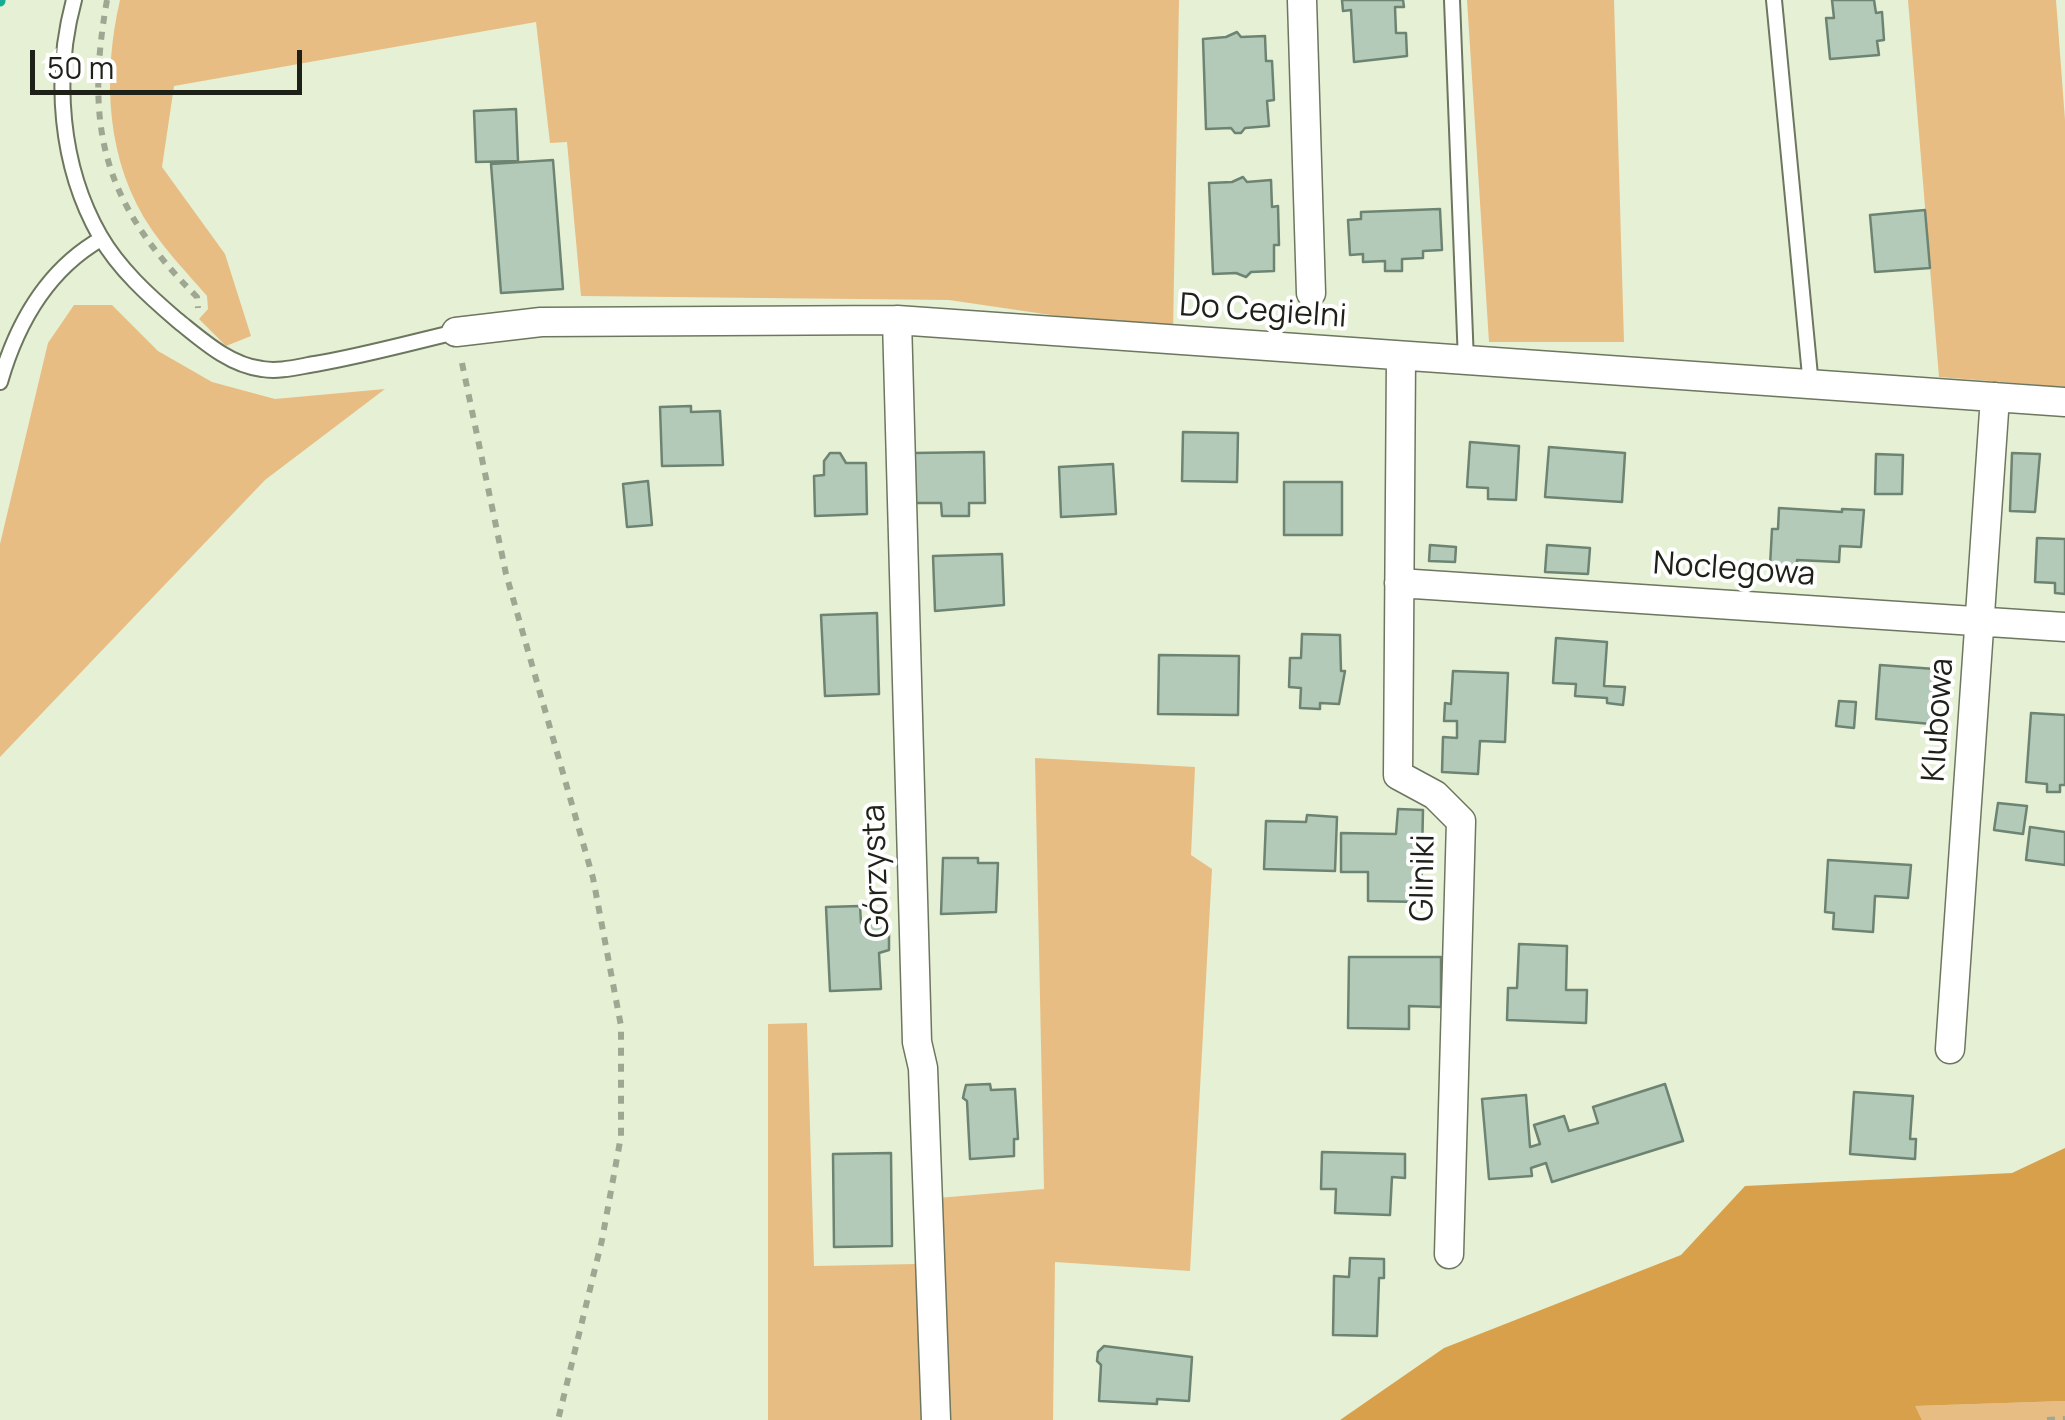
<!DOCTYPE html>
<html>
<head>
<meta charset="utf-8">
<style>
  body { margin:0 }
  #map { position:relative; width:2065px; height:1420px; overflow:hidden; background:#e5f0d5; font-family:Manrope,sans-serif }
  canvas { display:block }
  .scale { position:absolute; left:30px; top:50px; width:272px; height:45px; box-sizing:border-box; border:5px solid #1e2118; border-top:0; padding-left:12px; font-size:30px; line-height:35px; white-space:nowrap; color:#1e2118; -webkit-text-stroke:8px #fff; paint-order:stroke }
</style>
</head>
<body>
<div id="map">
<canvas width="2065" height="1420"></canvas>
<div class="scale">50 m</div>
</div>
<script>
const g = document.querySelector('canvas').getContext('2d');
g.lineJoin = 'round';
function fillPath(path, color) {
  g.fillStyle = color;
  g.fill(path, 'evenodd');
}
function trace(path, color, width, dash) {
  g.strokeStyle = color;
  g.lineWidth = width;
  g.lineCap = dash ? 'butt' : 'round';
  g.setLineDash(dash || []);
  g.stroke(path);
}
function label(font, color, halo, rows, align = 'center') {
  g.font = font + ' Manrope,sans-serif';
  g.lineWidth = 8;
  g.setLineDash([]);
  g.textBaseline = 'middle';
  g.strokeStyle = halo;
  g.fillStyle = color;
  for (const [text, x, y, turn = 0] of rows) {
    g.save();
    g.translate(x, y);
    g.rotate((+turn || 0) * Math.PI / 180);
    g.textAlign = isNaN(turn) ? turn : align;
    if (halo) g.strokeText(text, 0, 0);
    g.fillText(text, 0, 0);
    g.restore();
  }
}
fillPath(new Path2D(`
  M120 0H1179L1173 333 949 300 581 296 567 142 550 143 536 22 174 86 162 167 225 254 251 336 226 346 199 319 208 309 207 296C188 274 168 253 152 230 106 163 102 78 120 0Z
  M1467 0H1614L1624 342H1489Z
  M1908 0H2056L2065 120V387L1939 377Z
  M74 305H112L158 351 212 382 275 399 385 389 265 480 0 757V544L48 343Z
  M1035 758 1195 767 1191 855 1212 869 1190 1271 1055 1262 1053 1420H945L938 1198 1044 1189Z
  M807 1023 814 1266 916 1264 924 1420H768V1024Z
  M2065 1401V1420H1922L1914 1406Z`), '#e8bd83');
fillPath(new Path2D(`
  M2065 1148V1401L1915 1406 1922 1420H1340L1444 1348 1681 1255 1745 1186 2012 1173Z`), '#d9a04c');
trace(new Path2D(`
  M0 1V0`), '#14ad93', 11);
const building = new Path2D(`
  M1342 0H1403L1404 7H1395L1396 33H1406L1407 56 1354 62 1351 10 1343 11Z
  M1832 0H1874L1876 13 1882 12 1884 40 1877 41 1879 55 1830 59 1826 18H1834Z
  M1237 32 1241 37 1265 36 1266 61H1272L1274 100 1267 101 1269 126 1245 128 1241 133H1235L1231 128 1206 129 1203 39 1226 37Z
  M516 109 518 161 476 162 474 111Z
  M553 160 563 289 501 293 491 164Z
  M1243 177 1247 182 1271 180 1272 207 1278 206 1279 245H1274V271L1251 272 1246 277 1236 273 1213 274 1209 183 1232 182Z
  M1440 209 1442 250 1423 251V258L1402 259V271H1385V261L1363 262V254L1350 255 1348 220 1361 219V212Z
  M1925 210 1930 268 1875 272 1870 215Z
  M691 406V412L720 411 723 465 662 466 660 407Z
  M1183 432 1238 433 1237 482 1182 481Z
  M1470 442 1519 446 1516 500 1488 499V488L1467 487Z
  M1549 447 1625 453 1622 502 1545 497Z
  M984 452 985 503H969V516H942L941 503H913V453Z
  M830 453H840L846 463H866L867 514 815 516 814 476 824 475V461Z
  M2012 453 2040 454 2035 512 2010 511Z
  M1876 454 1903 455 1902 494H1875Z
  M1113 464 1116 514 1061 517 1059 467Z
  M648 481 652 525 627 527 623 484Z
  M1284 482H1342V535H1284Z
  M1779 508 1842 512V509L1864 510 1861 547 1840 546 1839 562 1797 560V567L1770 566 1772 529H1778Z
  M2037 538 2065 539V594L2055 593V583L2035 582Z
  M1430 545 1456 547 1455 562 1429 561Z
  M1547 545 1590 548 1588 574 1545 572Z
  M1002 554 1004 605 935 611 933 556Z
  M877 613 879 694 825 696 821 615Z
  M1302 634 1340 635 1341 671H1345L1339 704 1320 703V709L1300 708 1301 688 1289 687 1290 658H1301Z
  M1556 638 1607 642 1604 686 1625 687 1623 705 1607 703V698L1575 696 1576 684 1553 683Z
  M1159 655 1239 656 1238 715 1158 714Z
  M1880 665 1935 669 1931 724 1876 719Z
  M1453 671 1508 673 1505 742 1480 741 1478 774 1442 772 1443 737 1457 738V721H1444L1445 703 1451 704Z
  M1839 701 1856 702 1854 728 1836 726Z
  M2031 713 2065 715V785H2060V792H2047V784L2026 782Z
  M1998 803 2027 806 2023 834 1994 830Z
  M1398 809 1423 810 1421 902 1368 901V872H1341V833L1396 834Z
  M1307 815 1337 817 1335 871 1264 869 1266 821 1306 822Z
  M2030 827 2065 832V865L2026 860Z
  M943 858H978V863H998L996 912 941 914Z
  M1828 860 1911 865 1908 898 1875 896 1873 932 1833 929 1834 913 1825 912Z
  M860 906 861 923 885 922 889 926V950L879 953 881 989 830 991 826 907Z
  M1519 944 1567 946 1566 990H1587L1586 1023 1507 1020 1508 988H1517Z
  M1349 957H1441V1007L1409 1006V1029L1348 1028Z
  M990 1084 991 1090 1015 1089 1018 1139H1014V1156L970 1159 967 1101 963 1098 964 1093 966 1085Z
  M1665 1084 1683 1141 1552 1182 1546 1163 1531 1168 1532 1176 1489 1179 1482 1099 1526 1095 1530 1147 1540 1144 1534 1125 1564 1116 1569 1131 1598 1123 1593 1107Z
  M1854 1092 1913 1096 1910 1139H1916L1915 1159 1850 1154Z
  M1322 1152 1405 1154V1178L1392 1177 1390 1215 1335 1213 1336 1189H1321Z
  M891 1153 892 1246 834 1247 833 1154Z
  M1350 1258 1384 1259V1278H1379L1377 1336 1333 1335 1334 1276 1349 1277Z
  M1104 1346 1192 1357 1189 1401 1157 1399V1404L1099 1401 1101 1365 1097 1361 1098 1352Z`);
fillPath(building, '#b2cab7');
trace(building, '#6e8473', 2.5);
const service = new Path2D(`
  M74 0C53 77 60 166 100 236 119 269 149 296 177 320 202 340 229 365 262 369 279 372 297 367 315 364 362 356 409 343 456 332
  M1452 0 1466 362
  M1774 0 1811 386
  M0 382C17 323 47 270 101 239`);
const minor = new Path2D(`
  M1302 0 1311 293
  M897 320 917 1042 923 1068 936 1420
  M456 332 541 322 897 320 2065 402
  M1401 357 1398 775 1435 795 1461 821 1449 1254
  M1399 583 2065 627
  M1950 1049 1995 397`);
trace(service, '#6d765f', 18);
trace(minor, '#6d765f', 31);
trace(new Path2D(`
  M107 0C84 129 104 204 197 297L198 308
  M462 363 506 574 593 878 621 1026V1136L602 1240 558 1420
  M2047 1420 2065 1419`), '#9fa792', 6, [8, 8]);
trace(service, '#fff', 14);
trace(minor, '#fff', 28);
label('32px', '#1e2118', '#fff', [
  ["Do Cegielni",1263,312,4],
  ["Noclegowa",1734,570,4],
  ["Klubowa",1939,720,-86],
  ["Górzysta",877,871,-92],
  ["Gliniki",1424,878,-89]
]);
</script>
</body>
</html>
